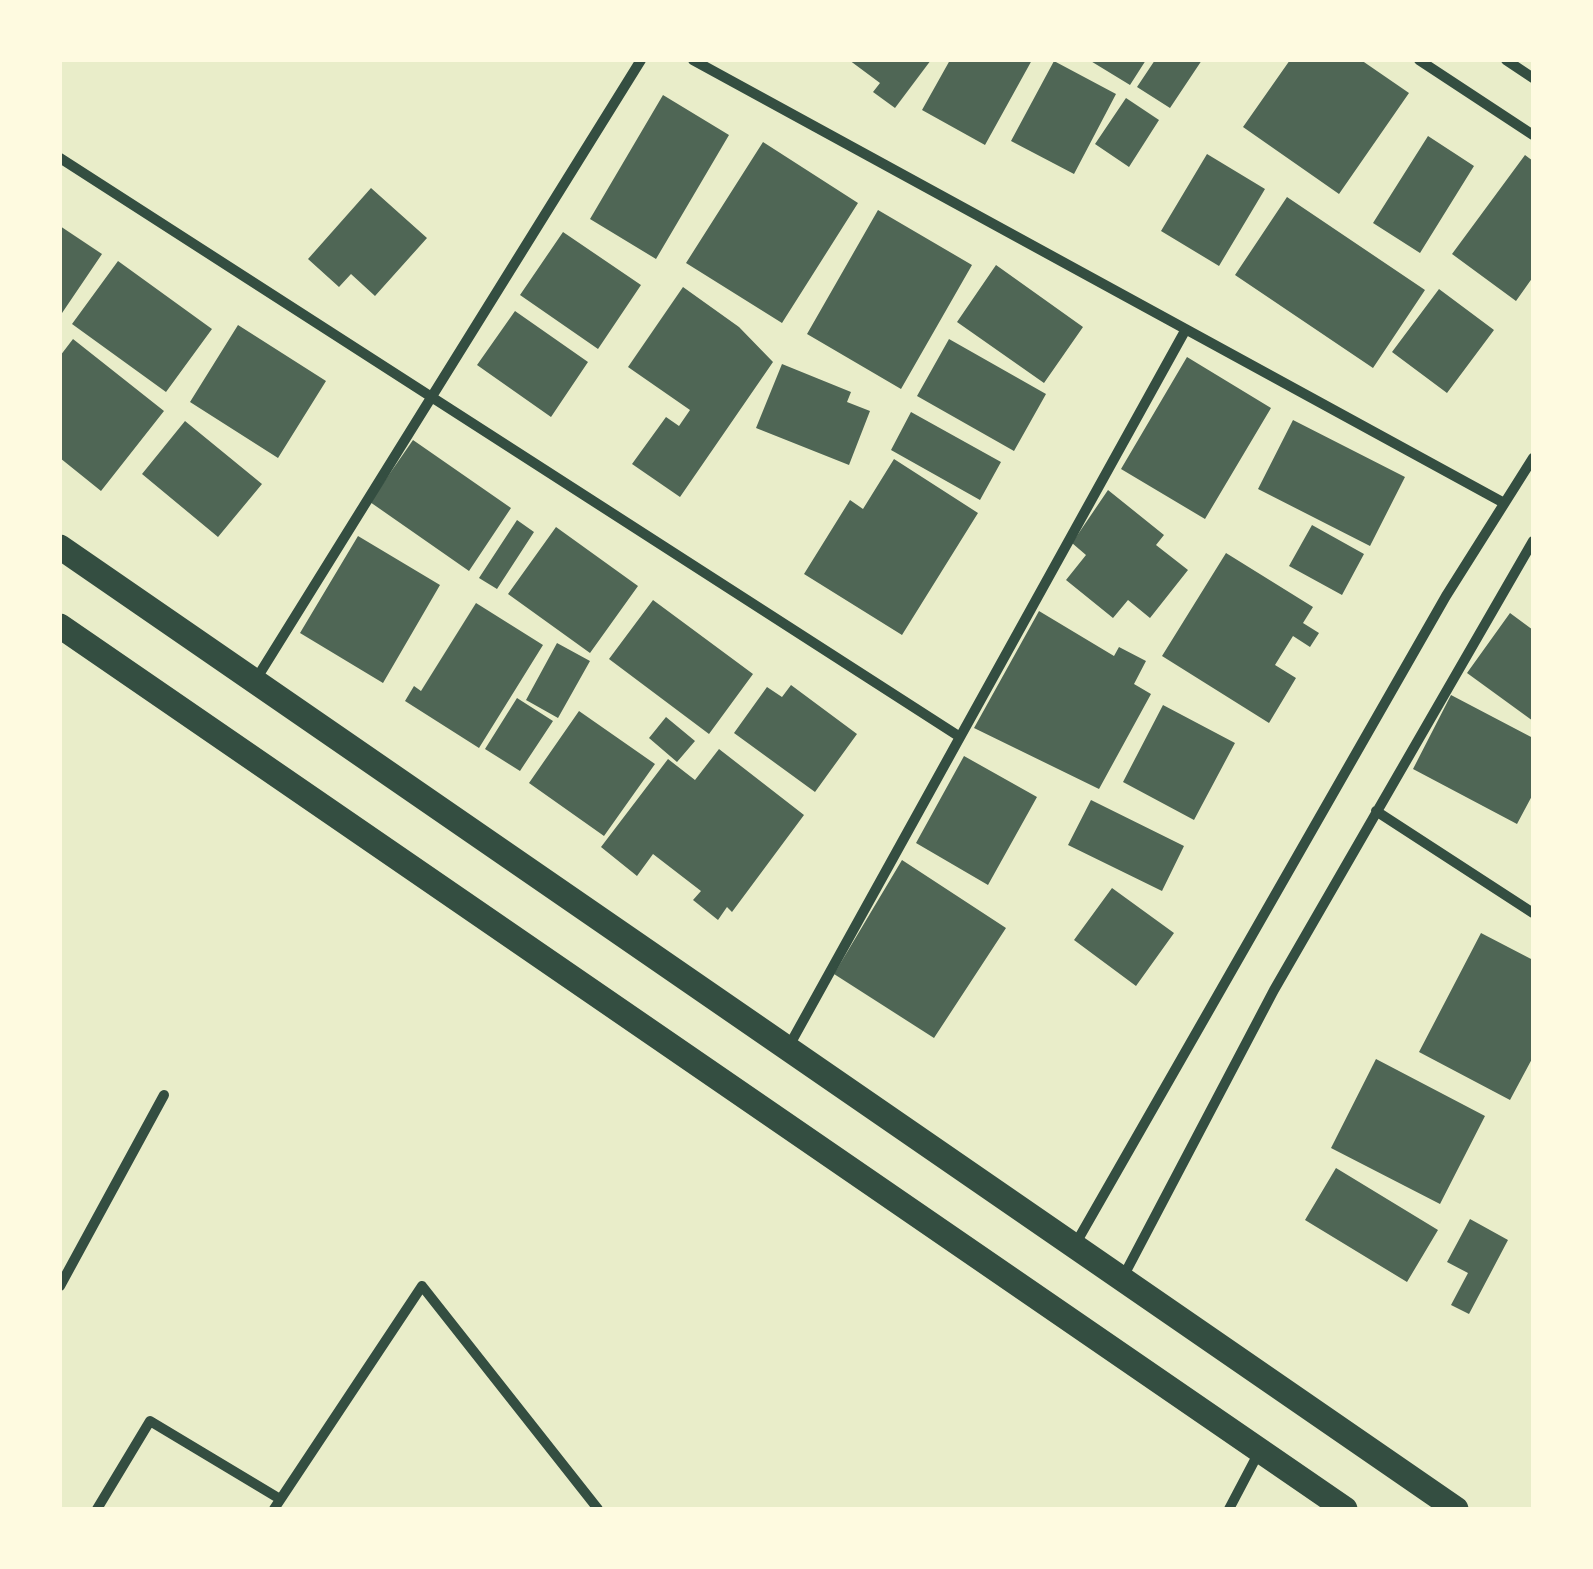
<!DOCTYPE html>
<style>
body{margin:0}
#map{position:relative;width:1593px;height:1569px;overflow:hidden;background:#e9edc9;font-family:"Asap Condensed",sans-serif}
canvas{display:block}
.frame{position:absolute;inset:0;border:62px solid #fefae0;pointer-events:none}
</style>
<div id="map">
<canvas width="1593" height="1569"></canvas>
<div class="frame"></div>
</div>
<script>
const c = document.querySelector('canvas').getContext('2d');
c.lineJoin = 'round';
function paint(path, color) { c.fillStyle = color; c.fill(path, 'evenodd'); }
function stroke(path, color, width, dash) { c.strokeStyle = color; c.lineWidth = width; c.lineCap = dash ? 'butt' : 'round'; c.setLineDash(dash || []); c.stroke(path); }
paint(new Path2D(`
 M849 60H931L895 108 873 92 880 83Z
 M950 60H1032L985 145 922 110Z
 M1089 60H1146L1130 85Z
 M1155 60H1202L1170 108 1137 87Z
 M1290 60H1361L1409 93 1339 194 1243 127Z
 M1054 61 1116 94 1074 174 1011 141Z
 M663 95 729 135 656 259 590 219Z
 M1126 98 1159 120 1129 167 1095 144Z
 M1428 136 1474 166 1420 253 1373 223Z
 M763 142 858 203 782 323 686 263Z
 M1207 154 1265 189 1219 266 1161 231Z
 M1525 155 1533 161V277L1516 301 1452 254Z
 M371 188 427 238 375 296 351 274 339 287 308 259Z
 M1287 197 1425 290 1373 368 1235 275Z
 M878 210 972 265 901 389 807 334Z
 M60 226 102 254 60 316Z
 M563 232 641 285 598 349 520 295Z
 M118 261 212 329 166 392 72 324Z
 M996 265 1083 327 1044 383 957 322Z
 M683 287 739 327 773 362 680 497 632 464 666 417 679 426 690 410 628 367Z
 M1439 289 1494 330 1447 393 1392 352Z
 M515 311 588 362 551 417 477 365Z
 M238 325 326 381 278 458 190 402Z
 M73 339 164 411 101 491 60 458V356Z
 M949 339 1046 394 1014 451 917 396Z
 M1187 357 1271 408 1205 519 1121 469Z
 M782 364 851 392 847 402 870 411 849 465 756 428Z
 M911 412 1001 462 980 500 891 450Z
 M1293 420 1405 477 1370 546 1258 489Z
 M185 421 262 484 218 537 142 474Z
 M413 440 511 508 469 571 370 502Z
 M894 459 978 513 902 635 804 574 850 500 863 509Z
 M1108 490 1164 535 1156 545 1188 570 1150 618 1128 600 1113 618 1066 580 1086 555 1072 543Z
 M517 520 534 532 497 589 479 578Z
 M1312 525 1364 554 1342 595 1289 566Z
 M556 527 638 586 590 653 508 594Z
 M358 536 440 585 383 683 300 633Z
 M1226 553 1313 607 1303 623 1319 633 1310 647 1293 636 1275 665 1296 678 1269 723 1162 656Z
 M653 600 753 674 709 734 609 659Z
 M476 603 543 645 479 748 405 701 414 686 421 691Z
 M1039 611 1114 656 1119 647 1146 661 1134 684 1151 694 1099 789 974 728Z
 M1510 613 1533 630V721L1467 673Z
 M557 643 590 661 558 718 526 700Z
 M791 685 857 734 815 792 734 733 767 687 782 697Z
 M1451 695 1533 738V794L1517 824 1413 769Z
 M517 698 553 721 520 771 485 749Z
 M1163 705 1235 743 1194 820 1123 782Z
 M579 711 655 764 604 836 529 783Z
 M666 717 695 741 677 762 649 738Z
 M719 749 804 815 732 912 727 907 718 920 693 900 701 891 653 854 637 876 601 847 668 759 695 780Z
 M964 756 1037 797 988 885 916 843Z
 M1091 800 1184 846 1162 891 1068 845Z
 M902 860 1006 928 934 1038 834 974Z
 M1112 888 1174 933 1136 986 1074 940Z
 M1481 933 1533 960V1057L1510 1100 1419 1052Z
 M1376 1059 1485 1116 1440 1204 1331 1148Z
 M1336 1168 1438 1230 1407 1282 1305 1220Z
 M1470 1219 1508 1240 1469 1314 1451 1305 1468 1273 1447 1262Z`), '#4f6655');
stroke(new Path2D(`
 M693 60 1504 503
 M1419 60 1533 135
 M1506 60 1533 78
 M60 158 960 737
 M255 681 641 60
 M1376 811 1533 913
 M789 1046 1186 329
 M1076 1243 1446 596 1533 458
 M1122 1279 1274 990 1533 541
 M60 1286 164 1095
 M97 1509 150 1421 280 1499
 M274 1509 422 1286 598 1509
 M1229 1509 1259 1452`), '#344e41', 10);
stroke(new Path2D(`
 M60 547 1456 1509
 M60 626 1345 1509`), '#344e41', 25);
</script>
